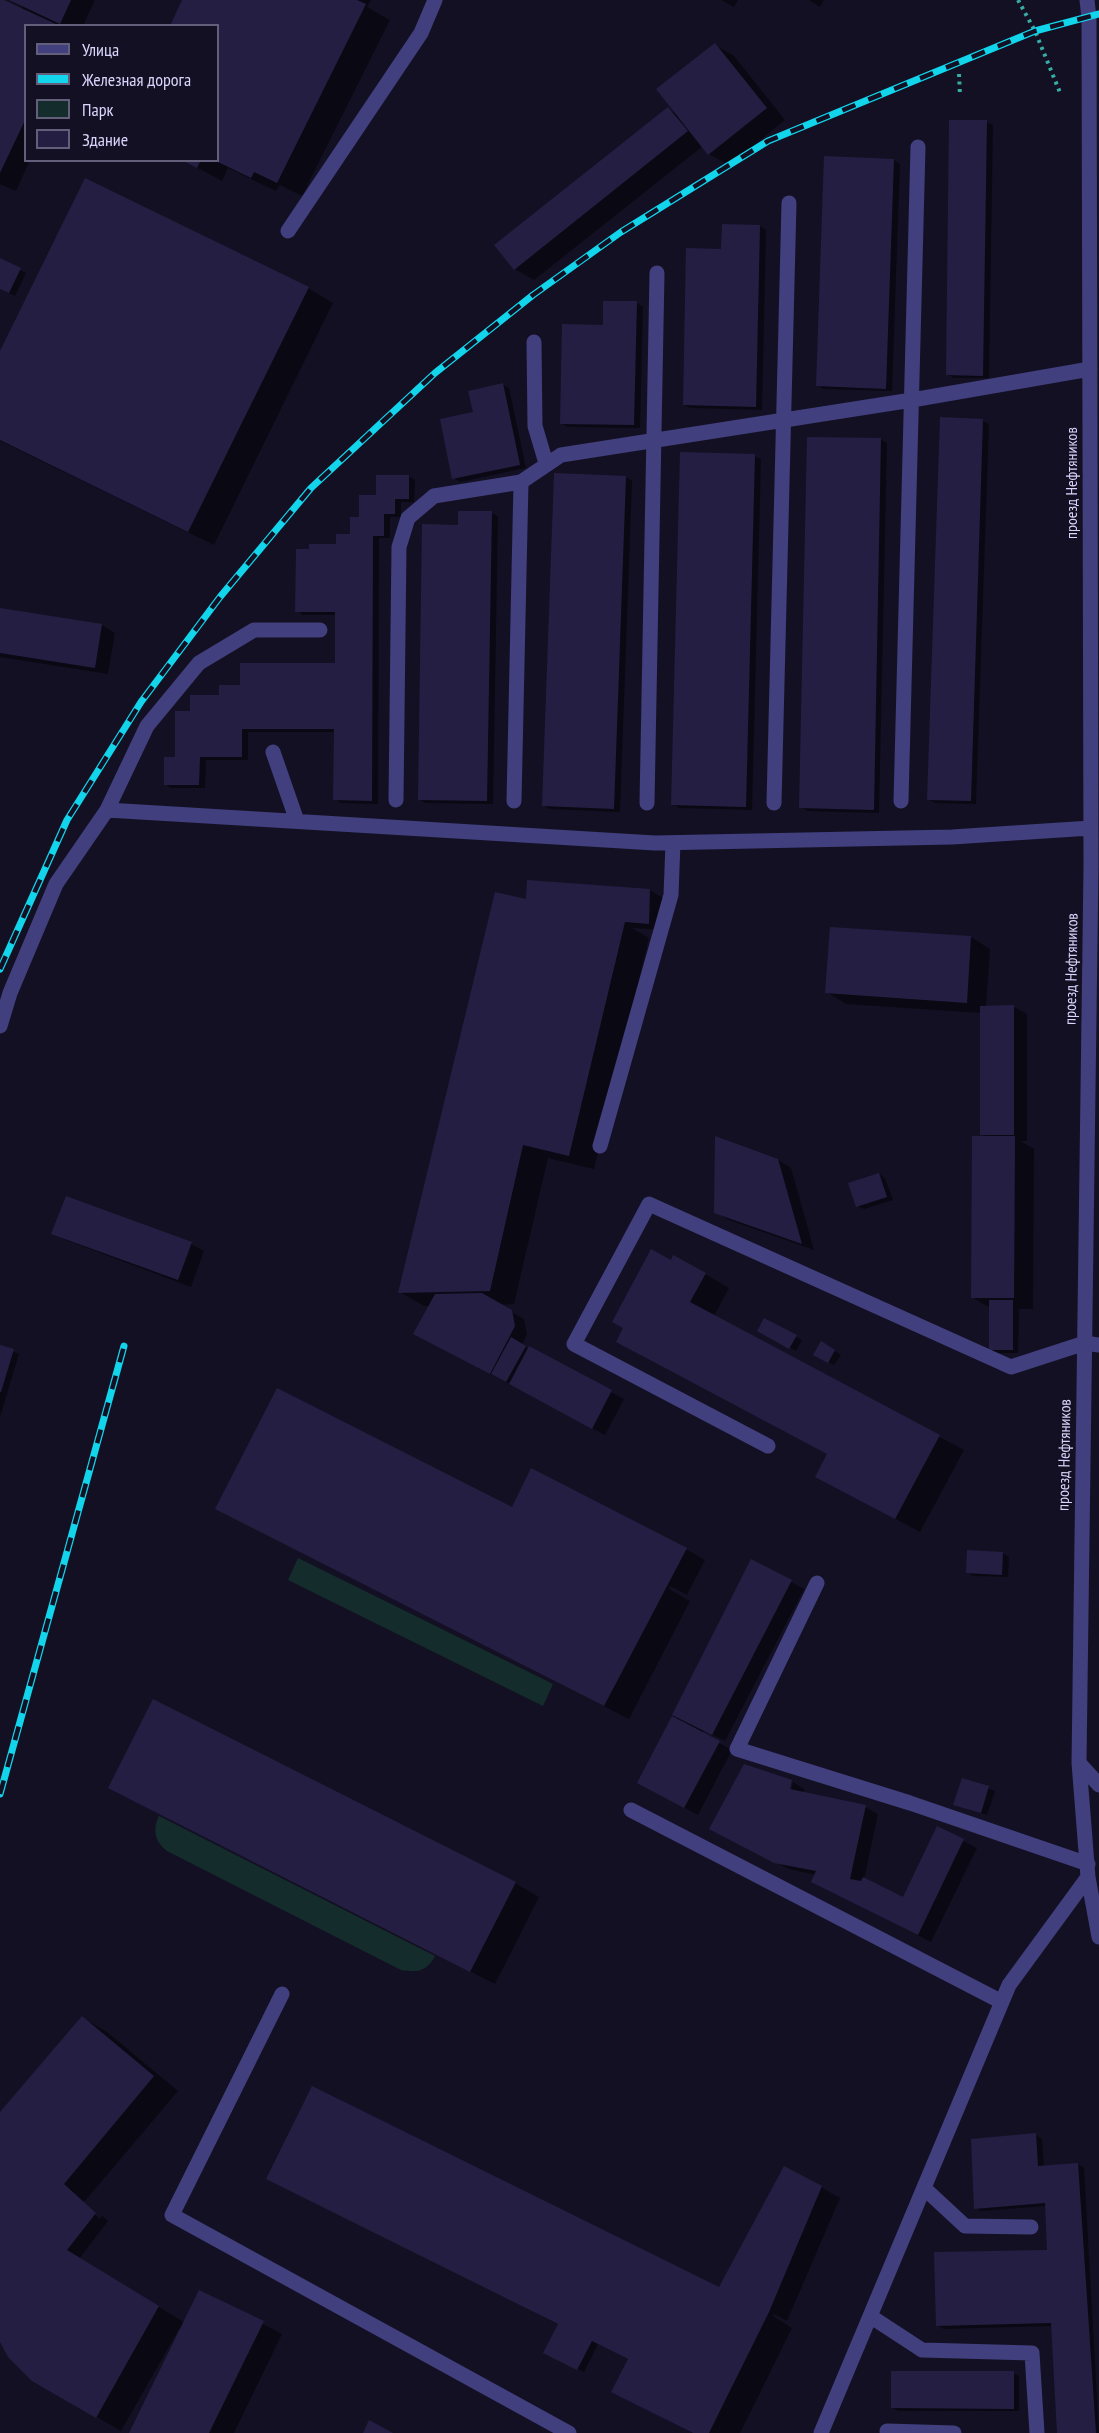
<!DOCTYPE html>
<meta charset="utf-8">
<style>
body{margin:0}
#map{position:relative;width:1099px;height:2433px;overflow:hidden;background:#131023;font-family:"PT Sans Narrow",sans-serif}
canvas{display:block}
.legend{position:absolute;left:24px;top:24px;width:195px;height:138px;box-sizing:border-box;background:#131023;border:2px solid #635f7a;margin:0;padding:8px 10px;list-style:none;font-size:18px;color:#dad5fc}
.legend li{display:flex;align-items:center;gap:12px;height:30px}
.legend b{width:30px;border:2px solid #635f7a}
</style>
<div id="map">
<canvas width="1099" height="2433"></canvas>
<ul class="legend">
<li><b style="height:8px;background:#413f7e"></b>Улица</li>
<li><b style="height:8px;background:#12d4eb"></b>Железная дорога</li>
<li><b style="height:16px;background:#142d2c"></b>Парк</li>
<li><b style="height:16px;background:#251e43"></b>Здание</li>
</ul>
</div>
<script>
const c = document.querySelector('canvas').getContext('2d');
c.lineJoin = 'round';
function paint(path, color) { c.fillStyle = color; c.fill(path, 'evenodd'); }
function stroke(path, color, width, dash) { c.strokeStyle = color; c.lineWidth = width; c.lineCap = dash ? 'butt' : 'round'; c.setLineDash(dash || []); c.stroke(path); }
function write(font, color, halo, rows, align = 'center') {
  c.font = font + ' "PT Sans Narrow",sans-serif'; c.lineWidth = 4.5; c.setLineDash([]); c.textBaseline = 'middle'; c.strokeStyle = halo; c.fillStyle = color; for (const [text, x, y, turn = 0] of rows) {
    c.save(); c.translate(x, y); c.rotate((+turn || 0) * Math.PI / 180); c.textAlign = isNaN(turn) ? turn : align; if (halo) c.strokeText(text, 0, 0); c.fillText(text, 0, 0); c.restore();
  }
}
paint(new Path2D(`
 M298 1558 553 1684 543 1706 288 1580Z
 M159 1816 435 1956C427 1971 418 1973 401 1970L167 1851C155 1842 152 1830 159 1816Z`), '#142d2c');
paint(new Path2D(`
 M0 0 21 9 22 7 9 0H95L83 26H26V160H30L16 191 0 184Z
 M184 0H371L367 7 390 20 302 196 280 185 276 191 228 168 222 181 183 160H218V26Z
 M721 0H738L734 7Z
 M809 0H824L820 7Z
 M715 45 734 56 785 120 729 165 709 154 703 146 534 280 515 269 668 109 678 115Z
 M987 122 993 125 989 378H954L947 374Z
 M825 158 894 160 900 164 892 391 823 389 817 385Z
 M760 226 766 230 762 410 690 408 684 405 723 250Z
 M0 260 26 273 15 296 0 289Z
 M308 288 333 303 214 545 0 441V355Z
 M637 303 643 307 640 428 567 427 561 423 604 326Z
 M503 385 509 388 526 468 460 482 454 478Z
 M941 419 983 421 989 424 976 804 935 803 928 799Z
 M880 439 887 443 879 813 807 811 801 807Z
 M754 456 761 459 752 810 679 808 673 804Z
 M409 476 415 480 414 502H401V517H390V538H379L378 804 341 803 335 799V732H248V760H206L205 788H171L165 784 192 712 241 687 337 665V615H303L297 611 311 551 337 546 351 536 361 518 378 497Z
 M626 477 632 481 620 812 550 809 544 806Z
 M491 513 498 516 493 804 425 803 419 799Z
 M0 609 102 625 115 633 108 674 0 657Z
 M529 882 650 890 663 898 661 930 632 928 649 938 594 1169 548 1158 514 1304 499 1305 524 1319 527 1334 522 1345 624 1399 605 1435 428 1341 430 1306H424L400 1292 534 903Z
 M971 937 990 949 986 1007H1014L1027 1014V1141H1020L1034 1149 1033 1309H1019L1018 1353H996L990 1349V1308L973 1298 989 1138 982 1134 981 1013 846 1004 827 992Z
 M778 1160 791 1168 814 1250 729 1220 715 1212Z
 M879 1174 885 1178 893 1200 864 1209 857 1206Z
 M66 1198 191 1244 204 1251 191 1287 66 1240 53 1233Z
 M671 1262 705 1274 729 1288 714 1316 964 1450 920 1532 817 1477 828 1454 642 1356Z
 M765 1320 802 1340 796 1351 759 1331Z
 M822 1343 841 1355 834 1365 815 1355Z
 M0 1346 19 1354 0 1417Z
 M530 1518 686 1549 705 1560 687 1595 670 1586 669 1589 690 1601 629 1719 242 1522Z
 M968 1552 1003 1553 1009 1557 1008 1577 973 1576 967 1572Z
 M752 1561 804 1589 725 1741 704 1731 702 1734 732 1750 698 1815 639 1783Z
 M963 1780 995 1791 987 1815 955 1804Z
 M790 1781V1797L793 1782 804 1789 803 1793 865 1807 878 1814 864 1880 903 1899 938 1828 977 1848 931 1942 866 1909 816 1875 789 1869 724 1836Z
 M110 1787 515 1883 539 1897 495 1984Z
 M83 2018 107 2032 178 2091 85 2201 108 2221 79 2259 184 2322 200 2292 282 2334 234 2433H131L181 2330 179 2329 121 2431 33 2380 0 2339V2115ZM84 2200 102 2216 100 2219 84 2204Z
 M1036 2135 1042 2139 1044 2167 1078 2164 1084 2168 1099 2433H1059L1053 2326 944 2329 937 2325 1049 2252 1047 2206 981 2211 975 2208Z
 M268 2178 737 2298 821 2187 840 2198 787 2321 774 2314 773 2316 792 2328 740 2433H692L613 2392 629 2360 598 2344 584 2372 545 2352 559 2325Z
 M1013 2373 1019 2376V2411H898L892 2407Z`), '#0007');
paint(new Path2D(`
 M0 0H4L60 26H26V118L0 173Z
 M9 0H71L60 24Z
 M182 0H357L366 4 277 183 254 172 251 178 218 162V26H170Z
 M715 43 767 108 708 155 656 89Z
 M668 107 688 131 514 270 494 245Z
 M949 120H987L983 376 946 375Z
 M824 156 894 159 886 389 816 386Z
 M182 160H201L197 168Z
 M85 178 309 287 188 532 0 440V351Z
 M722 224 760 225 756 407 683 405 686 248 721 249Z
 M0 258 21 268 9 293 0 289Z
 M603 301H637L634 425 560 424 562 324 603 325Z
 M503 383 520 465 452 479 440 419 473 412 468 391Z
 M940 417 983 419 971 801 927 800Z
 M807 437 881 438 874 810 799 808Z
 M680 452 755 454 746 807 671 805Z
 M554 473 626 476 614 809 542 806Z
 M376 475H409V499H395V514H384V536H373L372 801 333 800 334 729H242V757H200L199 785H164V757H175V711H190V695H219V685H240V663H335V612H295L296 549H309V544H336V534H350V517H359V495H376Z
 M458 511H492L487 801 418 800 422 524 458 525Z
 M0 608 102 624 95 668 0 653Z
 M527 880 650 889 649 924 625 922 569 1156 523 1145 490 1291 398 1293 495 892 526 899Z
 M830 927 971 936 967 1003 825 993Z
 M1014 1005V1135H980V1006Z
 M715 1136 778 1159 802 1244 714 1213Z
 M972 1136H1015L1014 1298H971Z
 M879 1173 887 1197 856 1207 848 1183Z
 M66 1196 192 1242 178 1280 51 1234Z
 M651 1249 671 1260 673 1255 706 1273 690 1302 940 1435 895 1519 815 1477 827 1454 616 1342 623 1328 612 1322Z
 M482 1293 512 1310 515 1326 490 1374 413 1334 435 1294Z
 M989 1300H1013V1350H989Z
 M764 1318 797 1335 789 1349 757 1331Z
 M511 1337 526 1346 506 1382 491 1374Z
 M821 1341 835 1350 828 1363 813 1355Z
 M0 1345 14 1349 1 1392H0Z
 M529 1346 612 1390 592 1429 509 1384Z
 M277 1388 512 1507 531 1468 687 1548 604 1706 215 1509Z
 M967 1550 1003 1552 1002 1575 966 1573Z
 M751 1559 792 1580 712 1735 672 1715Z
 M153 1699 516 1882 470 1972 108 1788Z
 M672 1716 720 1741 684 1808 637 1783Z
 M744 1764 792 1780 790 1789 866 1805 850 1879 861 1881 863 1877 903 1897 937 1826 964 1839 918 1935 811 1882 816 1871 774 1863 709 1829Z
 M962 1778 989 1786 981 1813 953 1805Z
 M82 2016 154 2076 64 2184 96 2213 67 2250 159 2306 96 2418 32 2381 8 2357 0 2342V2112Z
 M312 2086 719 2287 784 2166 822 2186 769 2312 709 2433H693L611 2392 628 2359 592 2341 577 2370 543 2353 558 2324 266 2179Z
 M1036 2133 1038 2166 1078 2163 1096 2433H1057L1051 2323 936 2326 934 2252 1047 2250 1045 2203 974 2209 971 2139Z
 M199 2290 264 2321 209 2433H129Z
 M891 2371H1014V2409L891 2408Z
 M369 2420 393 2433H363Z`), '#251e43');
stroke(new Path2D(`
 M1018 0 1035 31 1061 95
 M959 74 960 96`), '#38ada6', 4, [3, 4.5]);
stroke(new Path2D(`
 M1087 0 1089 18 1091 866 1079 1763 1088 1877 1099 1937
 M288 231 421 33 435 0
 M534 342 535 426 546 463
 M273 752 297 821
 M396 800 399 547 408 518 434 496 521 482 561 455 912 400 1090 369
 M514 801 521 482
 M901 801 918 147
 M647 803 657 273
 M774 803 789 203
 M107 810 147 726 199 663 254 630H320
 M0 1026 10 993 56 884 107 810 655 843 952 837 1091 828
 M600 1146 671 895 673 843
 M768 1446 574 1344 649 1204 1011 1367 1085 1343 1099 1345
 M817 1583 737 1749 910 1803 1088 1864
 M1079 1763 1099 1785
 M631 1810 1002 2002
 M282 1994 172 2215 569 2433
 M924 2188 965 2226 1031 2227
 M870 2316 922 2350 1032 2353 1037 2433
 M887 2431 954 2433
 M821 2433 1009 1985 1088 1877`), '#413f7e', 15);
const rail = new Path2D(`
 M0 969 67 820 141 702 220 597 311 488 435 373 533 295 621 232 768 141 1035 31 1099 14
 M0 1794 124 1346`);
stroke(rail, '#12d4eb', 7);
stroke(rail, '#131023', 4.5, [14]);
write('16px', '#dad5fc', '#131023', [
 ["проезд Нефтяников",1072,483,-90],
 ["проезд Нефтяников",1072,969,-89],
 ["проезд Нефтяников",1065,1455,-89]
]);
</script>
